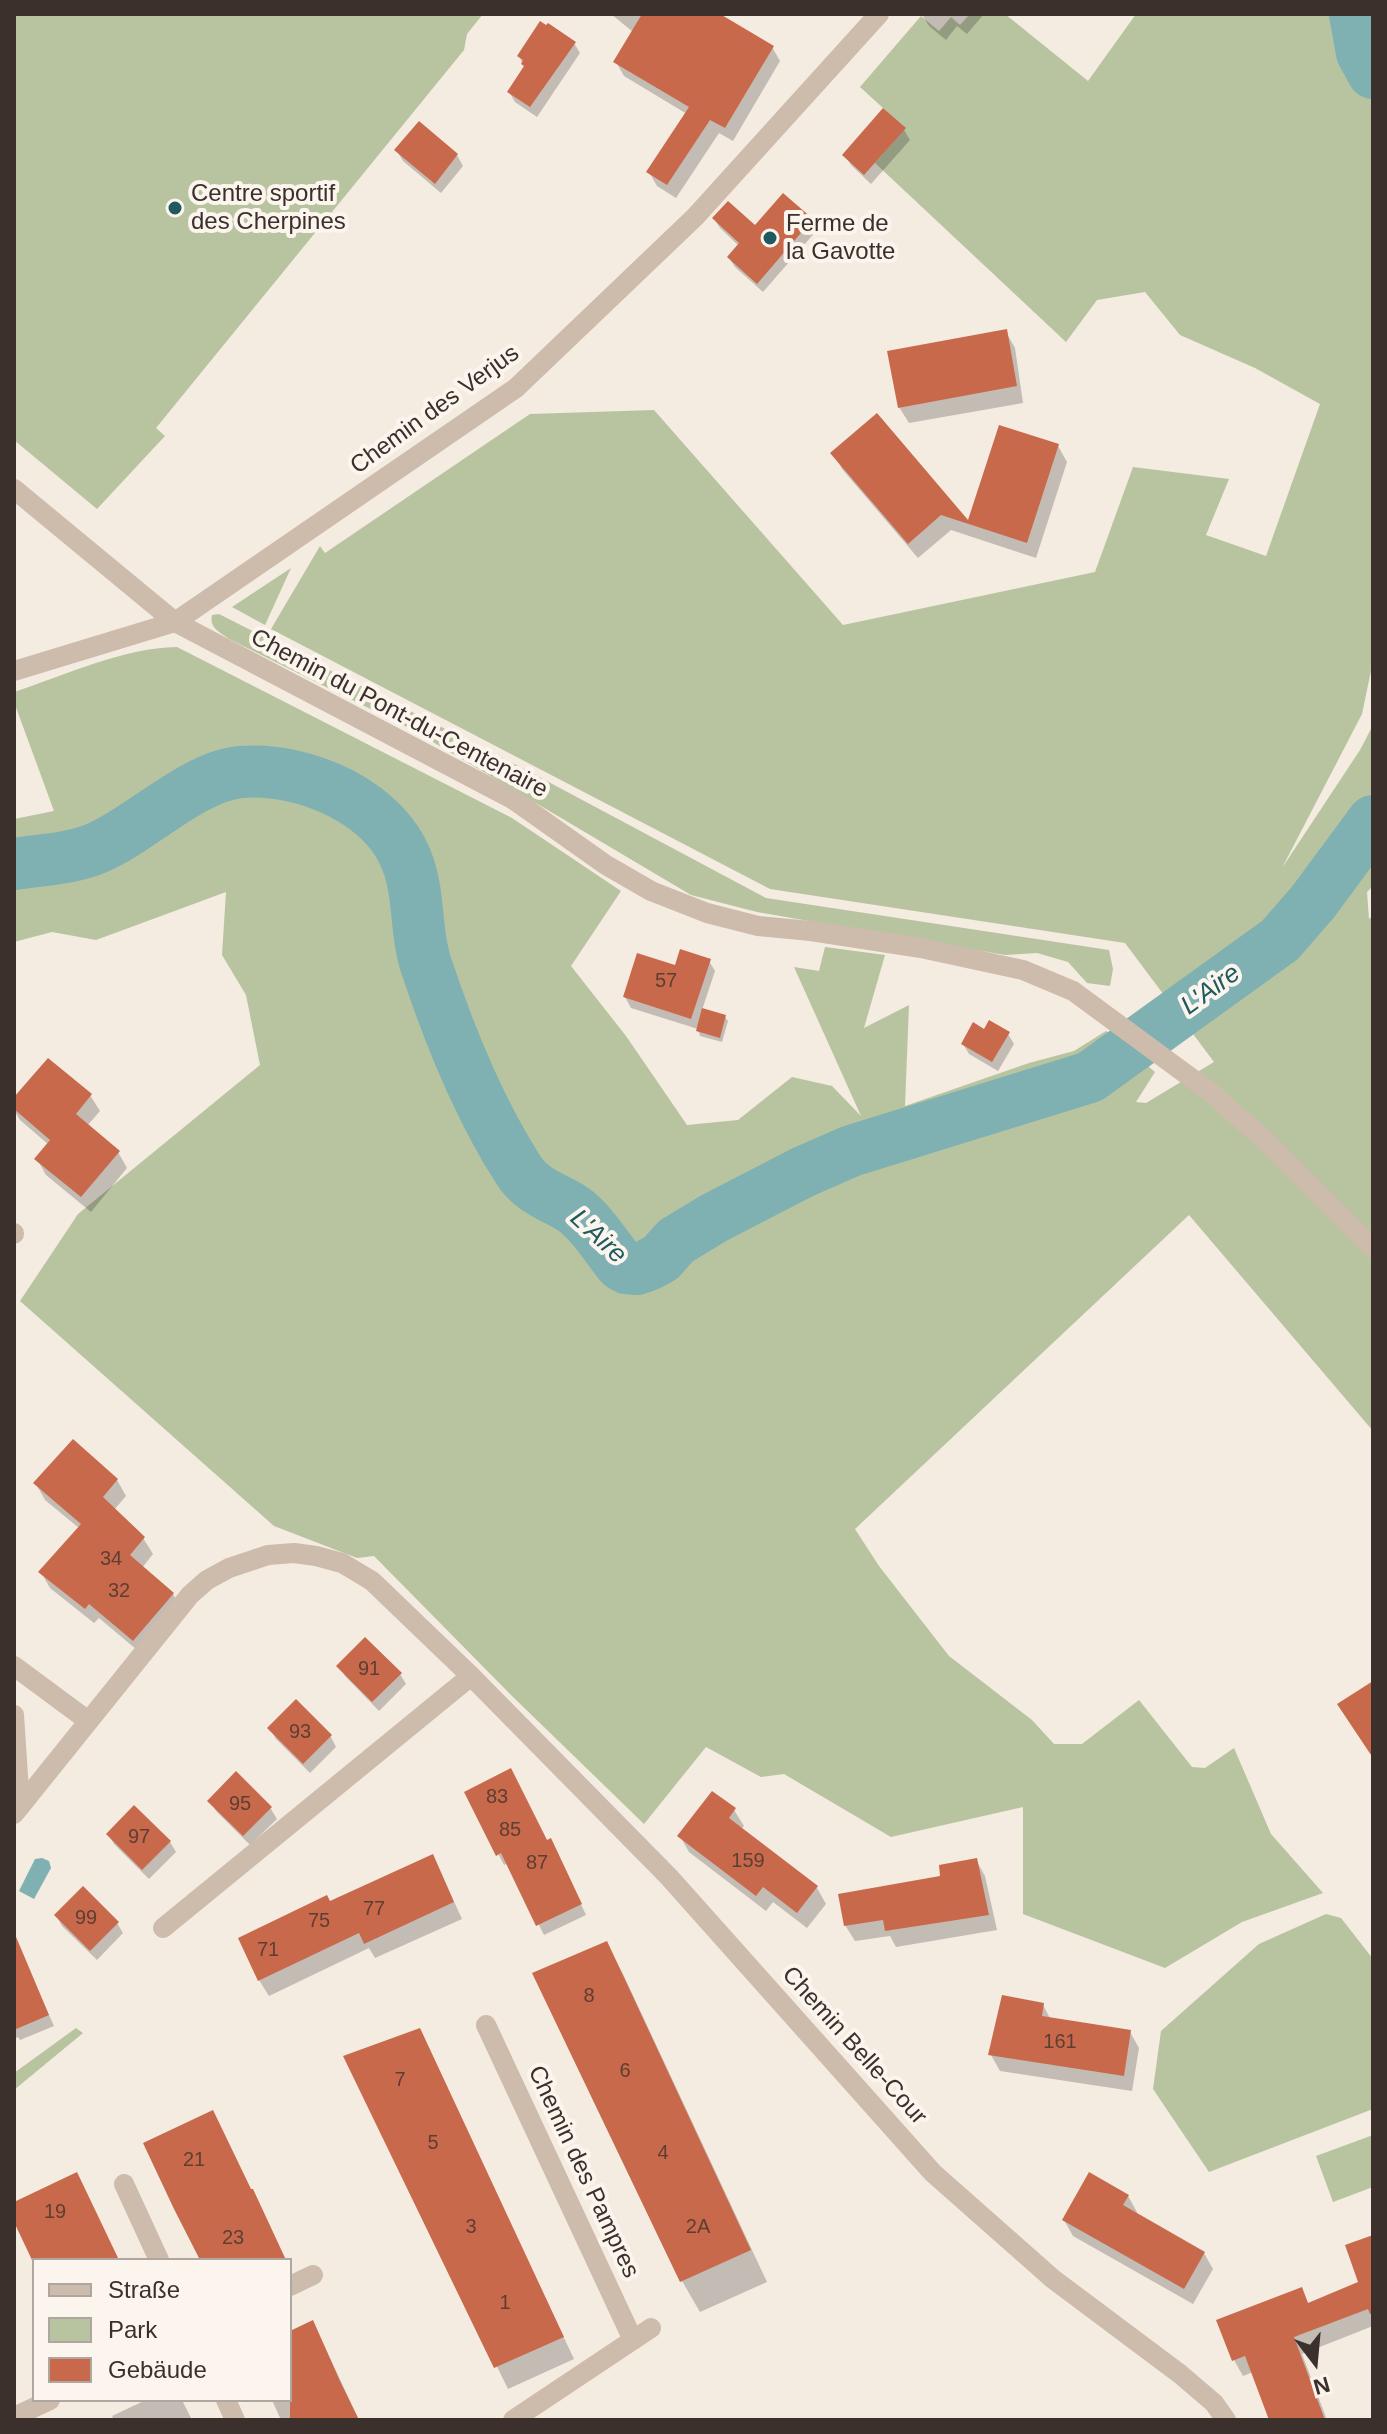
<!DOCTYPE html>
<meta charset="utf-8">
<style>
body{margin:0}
#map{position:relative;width:1387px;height:2434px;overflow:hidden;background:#f4ebe1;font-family:Helvetica,sans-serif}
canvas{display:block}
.frame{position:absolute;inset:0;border:16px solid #3b302b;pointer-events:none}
.legend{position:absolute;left:32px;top:2258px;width:260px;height:144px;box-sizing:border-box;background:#fbf5ee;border:2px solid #aea6a0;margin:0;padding:10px 14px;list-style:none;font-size:24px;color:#3b302b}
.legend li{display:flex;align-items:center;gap:16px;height:40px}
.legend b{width:40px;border:2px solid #aea6a0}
.north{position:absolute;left:1275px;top:2322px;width:80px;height:80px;-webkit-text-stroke:6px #fbf5ee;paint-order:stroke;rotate:164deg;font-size:22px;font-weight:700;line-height:32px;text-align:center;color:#3b302b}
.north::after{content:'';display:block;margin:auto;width:28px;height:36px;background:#3b302b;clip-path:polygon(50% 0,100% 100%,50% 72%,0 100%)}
</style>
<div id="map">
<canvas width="1387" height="2434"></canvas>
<div class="frame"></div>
<ul class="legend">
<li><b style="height:10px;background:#cdbbac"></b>Straße</li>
<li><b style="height:22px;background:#b8c4a0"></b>Park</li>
<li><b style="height:22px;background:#c8694b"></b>Gebäude</li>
</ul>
<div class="north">N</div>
</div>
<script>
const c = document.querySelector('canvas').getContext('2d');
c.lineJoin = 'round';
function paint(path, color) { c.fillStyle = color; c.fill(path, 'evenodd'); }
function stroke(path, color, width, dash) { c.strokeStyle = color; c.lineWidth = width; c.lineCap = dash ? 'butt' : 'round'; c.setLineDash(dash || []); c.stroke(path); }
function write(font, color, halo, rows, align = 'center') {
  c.font = font + ' Helvetica,sans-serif'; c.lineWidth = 8; c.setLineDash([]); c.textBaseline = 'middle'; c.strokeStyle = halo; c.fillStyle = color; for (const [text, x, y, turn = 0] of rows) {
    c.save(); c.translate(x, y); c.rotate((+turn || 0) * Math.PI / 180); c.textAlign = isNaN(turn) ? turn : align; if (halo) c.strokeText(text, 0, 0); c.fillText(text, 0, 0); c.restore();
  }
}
paint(new Path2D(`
 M14 14H483L467 34 464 50 156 428 165 436 97 509 14 440Z
 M970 14H1005L1088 81 1136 14H1373V661L1362 714 1282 868 1360 750 1373 725V886L1367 892 1369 919 1373 916V1431L1189 1215 855 1529 879 1566 949 1656 1032 1720 1054 1744H1082L1139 1700 1192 1767 1205 1768 1234 1748 1271 1834 1323 1893 1242 1922 1165 1968 1023 1914V1807L891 1837 784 1774 761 1777 706 1747 644 1824 511 1695 374 1556 357 1558 274 1526 20 1301 78 1214 260 1065 246 995 222 955 226 892 96 940 52 932 14 942V819L54 811 14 702V692C66 675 122 648 177 647L512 818 621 891 571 966 626 1036 687 1125 738 1120 792 1077 832 1086 861 1116 794 967 819 971 825 947 885 955 864 1028 909 1005 905 1106 1029 1063 1074 1051 1106 1031 1155 1072 1136 1102 1146 1103 1214 1062 1125 943 770 889 271 629 320 546 325 553 530 414 654 410 843 625 1095 572 1133 467 1229 479 1206 535 1266 556 1320 404 1255 368 1180 335 1145 292 1097 300 1066 342 875 163 905 128 860 87 921 16 939 31 951 17 960 25Z
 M291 568 265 625 232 607Z
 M219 614 528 771 766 898 1109 950 1113 969 1110 986 1087 983 1068 962 1037 953 1005 955 757 912 691 895 411 729 229 639C220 632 209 628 212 615Z
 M1326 1914 1341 1918 1373 1959V2109L1209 2172 1153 2089 1161 2031 1259 1944Z
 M76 2028 83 2033 14 2090V2073Z
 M1373 2135V2187L1333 2202 1316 2156Z`), '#b8c4a0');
paint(new Path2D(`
 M42 1858 49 1861 51 1868 34 1899 19 1891 35 1859Z`), '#7fb0b2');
paint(new Path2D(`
 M611 14H716L772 47 780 61 733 141 719 133 676 198 657 186 649 172 687 114 624 76 616 62 633 32Z
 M925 14H984L967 34 957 26 946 40 929 26 923 16Z
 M574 43 580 53 537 117 515 102 509 92 525 68 519 56Z
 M904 130 910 140 871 184 851 165 845 155Z
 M397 151 457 155 463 166 441 193 403 161Z
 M783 196 812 221 817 230 763 292 735 267 729 258 739 246 720 228 714 219 755 228Z
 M1006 332 1015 348 1023 403 909 423 899 407Z
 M1058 446 1067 462 1036 558 951 530 918 558 842 469 833 453 969 524Z
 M709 961 715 971 702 1010 725 1017 728 1021 722 1042 700 1036 698 1029 631 1008 625 997 676 968Z
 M1008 1034 1014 1044 998 1071 969 1054 963 1044Z
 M90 1095 100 1111 87 1126 118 1152 127 1168 91 1212 46 1175 37 1159 49 1145 20 1120 14 1110V1100Z
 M117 1480 126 1496 114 1510 143 1538 153 1554 142 1568 173 1594 182 1610 143 1655 99 1618 94 1623 50 1588 41 1572 79 1528 45 1500 36 1484Z
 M339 1666 400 1674 406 1684 379 1711 345 1676Z
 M296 1702 331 1737 336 1747 310 1773 276 1739 270 1728Z
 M236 1774 271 1809 277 1819 250 1845 216 1811 210 1801Z
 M466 1792 556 1851 586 1915 544 1935 508 1863 504 1865Z
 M734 1810 744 1826 741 1829 817 1888 826 1904 807 1928 773 1902 766 1911 689 1852 680 1836Z
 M108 1834 170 1842 176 1852 149 1879 114 1844Z
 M976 1860 985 1876 997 1930 896 1947 890 1936 855 1941 845 1925Z
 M441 1873 462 1919 375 1958 369 1948 269 1996 259 1980 329 1903Z
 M56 1915 117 1923 123 1933 97 1960 62 1926Z
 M606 1943 623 1974 767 2282 700 2312 682 2281Z
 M30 1973 54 2026 20 2040 18 2037 14 2039V1979Z
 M1043 2005 1051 2020 1130 2032 1139 2048 1132 2091 1000 2071 991 2055Z
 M419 2031 574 2359 508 2389 345 2057Z
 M1128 2196 1137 2212 1136 2214 1204 2253 1213 2269 1193 2304 1073 2236 1064 2220Z
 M1373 2237V2326L1302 2354 1327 2420H1271L1253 2372 1243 2376 1234 2360 1301 2289 1309 2305 1361 2283Z
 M290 2333 321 2339 359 2420H281L272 2400H290Z
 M146 2400H182L192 2420H114L112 2416Z`), '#0003');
stroke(new Path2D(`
 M1355 14 1362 53 1373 73
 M14 864C41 860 71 859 97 848 140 830 193 776 241 772 304 767 388 802 409 867 420 900 415 934 427 968 450 1037 479 1109 519 1171 532 1191 554 1197 573 1209 592 1223 605 1245 620 1264L626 1268 637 1269 648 1265 661 1258 676 1241 714 1218 803 1172 851 1151 1090 1077 1280 940 1313 902 1373 821`), '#7fb0b2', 52);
paint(new Path2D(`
 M642 14H720L774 46 725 128 710 120 667 185 646 172 689 107 613 62Z
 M540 21 546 25 548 23 576 42 530 107 507 92 524 66 521 64 523 60 517 56Z
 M883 108 906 128 864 175 842 155Z
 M419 121 458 154 435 184 394 150Z
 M783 193 813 219 757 284 727 257 739 243 712 218 728 201 755 225Z
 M1007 329 1017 386 898 408 887 351Z
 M877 413 968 520 999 425 1059 444 1027 543 941 515 908 544 830 453Z
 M680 949 711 959 691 1019 623 997 637 953 675 965Z
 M702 1008 726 1015 720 1038 696 1031Z
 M989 1020 1010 1032 992 1062 961 1044 973 1022 984 1029Z
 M48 1058 92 1094 76 1114 120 1151 81 1197 34 1159 50 1140 14 1109V1097Z
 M73 1439 118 1479 103 1497 145 1537 130 1555 174 1593 133 1641 89 1604 85 1609 38 1572 81 1524 33 1483Z
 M365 1637 402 1673 372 1702 336 1666Z
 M1373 1681V1758L1337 1704Z
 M296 1699 332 1735 303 1764 267 1728Z
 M511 1768 547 1840 551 1838 582 1904 536 1926 501 1853 496 1856 464 1792Z
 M236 1771 272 1807 243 1836 207 1801Z
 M712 1791 736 1808 729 1818 818 1886 797 1913 763 1887 756 1896 677 1836Z
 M134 1805 171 1841 142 1870 106 1834Z
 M433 1854 454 1902 364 1944 359 1933 258 1981 238 1938 327 1895 330 1901Z
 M977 1858 989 1915 885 1931 883 1920 844 1926 838 1894 940 1876 939 1865Z
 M83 1886 119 1922 90 1951 54 1915Z
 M14 1932 49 2015 14 2030Z
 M607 1941 751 2250 680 2282 532 1973Z
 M1002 1995 1044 2003 1042 2016 1131 2030 1124 2076 988 2055Z
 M420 2028 564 2337 494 2368 343 2056Z
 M213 2110 251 2189H253L286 2260H200L174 2209 143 2143Z
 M77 2172 119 2260H32L14 2222V2202Z
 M1089 2172 1129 2195 1123 2205 1205 2252 1184 2289 1062 2220Z
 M1373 2235V2314H1370L1368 2309 1294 2337 1325 2420H1269L1245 2356 1232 2361 1216 2320 1302 2287 1308 2303 1358 2282 1345 2245Z
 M313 2320 340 2381 359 2420H290V2331Z`), '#c8694b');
stroke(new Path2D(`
 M516 388 695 217 879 14
 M486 2025 633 2340
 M226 2400 235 2420`), '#cdbbac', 20);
stroke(new Path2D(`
 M14 671 175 622 516 388
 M14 1233V1234
 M14 1666 87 1720
 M14 1715 20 1807
 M14 1814 190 1595 207 1580 229 1568 268 1555 294 1553 316 1556 342 1563 372 1581 471 1676 669 1877 933 2173 1053 2279 1180 2374 1214 2403 1226 2420
 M163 1928 471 1676
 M124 2184 159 2260
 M290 2286 313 2275
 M14 2417 50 2400
 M513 2420 651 2328`), '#cdbbac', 20);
stroke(new Path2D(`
 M14 489 175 622 514 800 606 865 651 891 707 913 758 926 811 931 921 948 1023 970 1073 991 1209 1091 1268 1143 1373 1248`), '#cdbbac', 20);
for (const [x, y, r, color] of [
 [175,208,8,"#1f5a5e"],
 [770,238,8,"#1f5a5e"]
]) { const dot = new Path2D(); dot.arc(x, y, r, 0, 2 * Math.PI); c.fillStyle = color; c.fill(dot); stroke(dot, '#fbf5ee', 3); }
write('20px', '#5e3e33', null, [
 ["57",666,981],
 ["34",111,1559],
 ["32",119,1591],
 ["91",369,1669],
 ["93",300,1732],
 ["83",497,1797],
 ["95",240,1804],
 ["85",510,1830],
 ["97",139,1837],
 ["159",748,1861],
 ["87",537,1863],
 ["77",374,1909],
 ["99",86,1918],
 ["75",319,1921],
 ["71",268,1950],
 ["8",589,1996],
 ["161",1060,2042],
 ["6",625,2071],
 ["7",400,2080],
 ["5",433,2143],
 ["4",663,2153],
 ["21",194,2160],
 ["19",55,2212],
 ["3",471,2227],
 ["2A",698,2227],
 ["23",233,2238],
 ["1",505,2303]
]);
write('24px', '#3b302b', '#fbf5ee', [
 ["Centre sportif",191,194],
 ["des Cherpines",191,222],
 ["Ferme de",786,224],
 ["la Gavotte",786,252]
], 'left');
write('24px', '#3b302b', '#fbf5ee', [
 ["Chemin des Verjus",435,410,-36],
 ["Chemin du Pont-du-Centenaire",399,714,28],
 ["Chemin Belle-Cour",854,2046,48],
 ["Chemin des Pampres",583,2172,65]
]);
write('italic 26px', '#1f5a5e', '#fbf5ee', [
 ["L'Aire",1211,990,-36],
 ["L'Aire",598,1237,43]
]);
</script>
